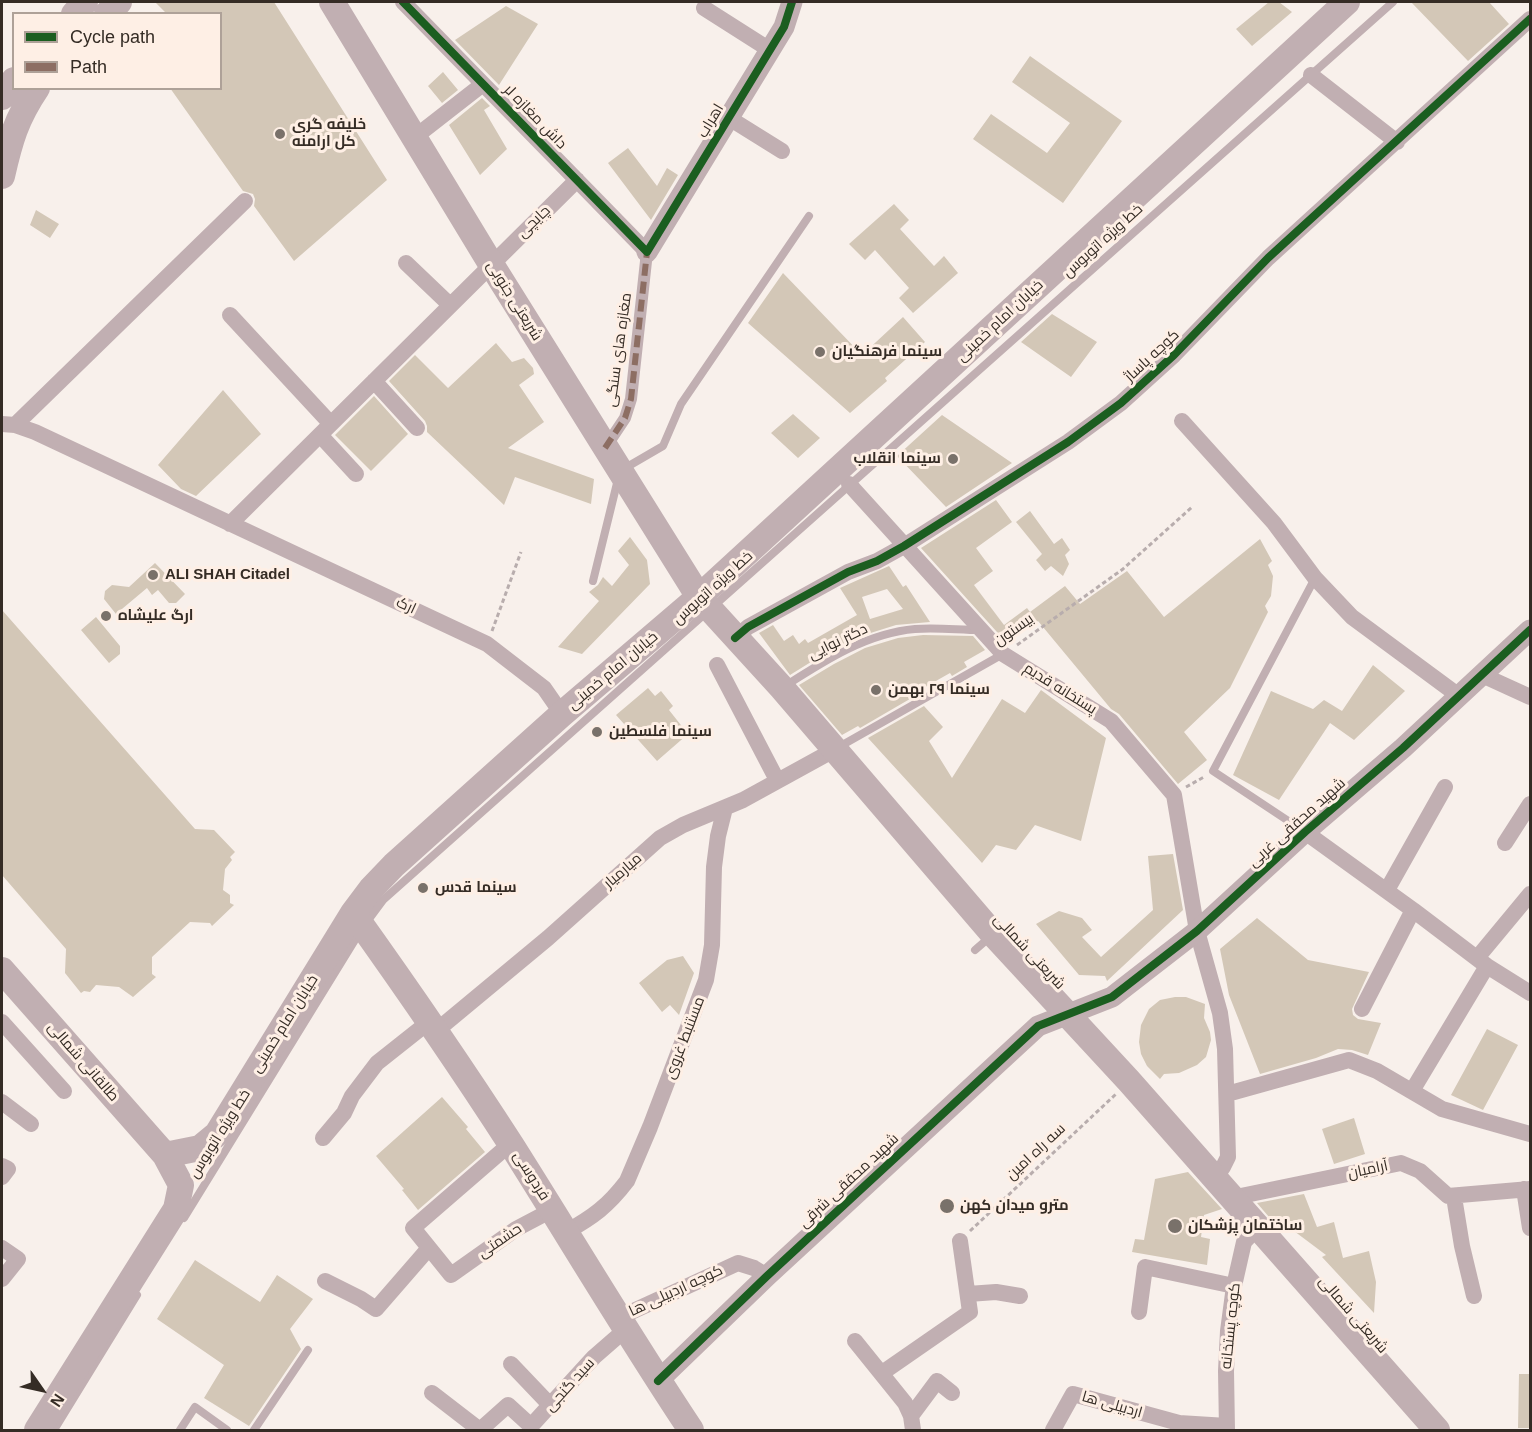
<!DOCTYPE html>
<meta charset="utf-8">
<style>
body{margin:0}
#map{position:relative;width:1532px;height:1432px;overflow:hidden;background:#f8f0eb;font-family:Helvetica,sans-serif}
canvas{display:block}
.frame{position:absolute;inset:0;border:3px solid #352c25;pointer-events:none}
.legend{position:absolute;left:12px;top:12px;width:210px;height:78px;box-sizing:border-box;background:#feefe5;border:2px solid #aea198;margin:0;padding:8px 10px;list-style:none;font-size:18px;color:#352c25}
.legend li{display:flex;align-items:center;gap:12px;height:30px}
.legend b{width:30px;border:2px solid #aea198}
.north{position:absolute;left:12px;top:1360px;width:60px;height:60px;-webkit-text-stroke:4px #feefe5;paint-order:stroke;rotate:124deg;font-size:16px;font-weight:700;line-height:24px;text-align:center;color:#352c25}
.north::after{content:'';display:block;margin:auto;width:21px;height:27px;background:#352c25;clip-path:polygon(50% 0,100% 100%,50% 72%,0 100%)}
</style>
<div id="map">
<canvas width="1532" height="1432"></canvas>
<div class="frame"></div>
<ul class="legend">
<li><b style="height:8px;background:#1b5e20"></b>Cycle path</li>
<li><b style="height:8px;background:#8d6e63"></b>Path</li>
</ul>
<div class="north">N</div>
</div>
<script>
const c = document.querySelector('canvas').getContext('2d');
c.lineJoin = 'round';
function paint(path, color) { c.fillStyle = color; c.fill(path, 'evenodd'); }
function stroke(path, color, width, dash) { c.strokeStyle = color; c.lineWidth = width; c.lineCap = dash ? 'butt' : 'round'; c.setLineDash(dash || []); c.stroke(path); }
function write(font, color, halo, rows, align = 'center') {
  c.font = font + ' Helvetica,Cairo,sans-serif'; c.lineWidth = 6; c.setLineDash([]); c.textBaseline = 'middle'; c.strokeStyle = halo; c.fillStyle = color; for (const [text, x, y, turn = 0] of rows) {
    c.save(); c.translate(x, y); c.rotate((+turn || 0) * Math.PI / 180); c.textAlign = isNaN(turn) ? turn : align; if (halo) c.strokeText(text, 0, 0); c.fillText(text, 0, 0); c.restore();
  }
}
paint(new Path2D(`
 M155 2H274L387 180 294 261 254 206 255 199 253 194 243 191 170 88H220V14H167Z
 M1269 2H1279L1292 12 1252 46 1236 29Z
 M1411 2H1489L1509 24 1468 61Z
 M506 6 538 24 499 85 455 40Z
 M1030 56 1122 121 1063 203 973 139 991 114 1047 153 1070 123 1012 82Z
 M443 72 458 90 442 103 428 86Z
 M482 98 490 106 484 110 507 149 480 175 449 125Z
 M628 148 657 186 667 168 678 175 651 220 608 163Z
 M894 204 909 220 900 229 934 266 944 256 958 273 913 313 899 298 909 288 875 250 865 260 849 244Z
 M36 210 59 224 50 238 30 225Z
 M783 273 862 355 903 317 925 342 885 378 887 381 850 413 748 323Z
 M1052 314 1097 342 1071 377 1021 342Z
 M496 343 512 362 524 358 533 368 534 374 519 385 544 422 508 448 594 479 591 504 515 477 504 505 427 432V426L425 421 389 381 415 355 448 388Z
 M223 390 261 434 196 496 181 489 158 465Z
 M374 396 408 434 371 471 335 435Z
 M793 414 820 438 798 458 771 433Z
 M942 415 1012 463 946 507 897 456Z
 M996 500 1012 522 976 548 993 571 974 585 1004 625 1027 608 1030 612 1065 586 1080 604 1127 571 1164 617 1260 539 1272 561 1268 565 1273 576 1271 596 1265 606 1268 612 1230 688 1184 732 1207 760 1178 784 1119 714 1111 709 1038 621 1006 642 921 548Z
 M1030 511 1054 544 1062 538 1070 550 1065 555 1069 564 1063 576 1051 566 1045 571 1036 560 1042 554 1016 522Z
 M630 537 647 560 650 584 582 654 558 647 599 601 589 592 598 585 603 577 612 586 629 565 618 551Z
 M155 563 185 594 176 603H169L158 590 152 595 147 588 116 614 104 599 105 591 112 585 129 587Z
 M889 566 903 587 906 585 930 622 896 625 861 636 827 652 790 675 759 633 773 625 784 641 793 635 799 644 805 639 808 643 857 615 840 588ZM887 589 903 609 870 619 862 597Z
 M2 610 195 829 214 830 235 852 230 857 232 860 225 869 223 890 230 895V903L234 905 212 926 210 923 190 922 152 957V974L156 977 133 997 119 987 96 985 90 992 84 991 81 993 65 973 66 949 2 875Z
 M96 617 120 646V654L109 663 81 630Z
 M923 635 973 636 985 650 964 662 967 667 952 676 950 673 913 694 915 696 860 728 858 726 842 735 799 685 834 664 865 648 898 638Z
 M1373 665 1405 691 1354 740 1330 723 1279 800 1233 775 1271 691 1313 709 1324 700 1342 711Z
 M648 688 655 696 661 691 673 706 669 710 688 734 657 761 616 715Z
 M1041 690 1106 738 1081 841 1035 825 1016 850 996 845 982 863 868 738 924 706 943 727 929 741 952 778 1002 699 1025 713Z
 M1173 854 1183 910 1107 981 1105 976 1079 975 1036 924 1059 911 1082 918 1092 930 1082 937 1101 957 1153 910 1148 856Z
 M1257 918 1308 960 1369 972 1352 1009 1353 1015 1358 1019 1381 1023 1368 1055 1352 1050 1338 1049 1316 1058 1260 1074 1229 995 1220 949Z
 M683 956 694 973 679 1015 670 1005 662 1012 639 983 667 960Z
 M1175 997H1186L1205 1004 1204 1018 1210 1032 1211 1040 1206 1057 1197 1065 1179 1073 1164 1074 1160 1079 1147 1066 1141 1054 1139 1042 1141 1025 1149 1009 1160 1000Z
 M1487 1029 1518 1045 1483 1110 1451 1095Z
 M442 1097 468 1127 466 1129 485 1152 418 1210 402 1190 404 1189 376 1156Z
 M1354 1118 1365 1154 1334 1164 1322 1129Z
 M1188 1172 1222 1209 1204 1215 1201 1237 1210 1239 1207 1265 1132 1252 1135 1239 1144 1240 1155 1179Z
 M1304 1194 1317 1227 1334 1222 1343 1258 1369 1251 1376 1282 1374 1313 1322 1257 1326 1255 1290 1228 1281 1231 1257 1203Z
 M195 1260 260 1302 277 1275 313 1299 290 1329 301 1349 249 1426 204 1398 224 1365 157 1319Z
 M1519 1374H1530V1428H1518Z`), '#d3c7b7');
stroke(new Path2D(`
 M492 631 521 552
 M1017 645 1123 569 1192 507
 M1186 787 1204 777
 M970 1231 1116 1094`), '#b8adad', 3, [4.5, 3]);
stroke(new Path2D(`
 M593 581 620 471 663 446 681 404 809 216
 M785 686C824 661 867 633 915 629 936 627 959 630 980 630
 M837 748 1003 654
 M1305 832 1213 771 1315 578
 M975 950 990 937
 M184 1218 363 927 383 900 1393 2
 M54 1430 137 1295
 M180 1430 195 1407 227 1430
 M254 1430 308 1350`), '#c1afb2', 8);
stroke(new Path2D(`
 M605 448 625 418 631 399 647 252`), '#c1afb2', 12);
stroke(new Path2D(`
 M403 2 647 252
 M704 8 770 50
 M1311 75 1397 142
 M729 118 782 151
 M415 137 483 84
 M406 263 450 305
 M230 315 331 424
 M374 381 417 428
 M1182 421 1274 523 1315 578 1352 617 1459 696
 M2 424 15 425 35 432 487 644 544 688 562 714
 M15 425 245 201
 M320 435 356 474
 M849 484 1003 654 1111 721 1174 795 1197 931 1220 1013 1225 1049 1228 1157 1223 1167 1214 1180
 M230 524 577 180
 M735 638 748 627 848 572 877 561 904 546 1068 442 1121 403 1174 355 1268 258 1530 19
 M717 665 777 780
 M1482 675 1530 697
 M1305 832 1413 910 1487 966 1530 993
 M1505 843 1530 804
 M1387 890 1445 787
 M1477 958 1530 894
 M1362 1009 1413 910
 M2 1022 64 1091
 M436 1031 548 938 660 838 683 825 743 800 834 750
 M1412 1091 1487 966
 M1227 1094 1349 1060 1377 1071 1442 1109 1530 1134
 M2 1102 31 1124
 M323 1138 344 1113 352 1096 377 1063 430 1021
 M510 1144 413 1228 451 1275 516 1229 552 1210
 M2 1166 8 1169 2 1177
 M1524 1189 1530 1228
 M1454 1197 1462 1246 1474 1296
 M1231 1198 1401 1163 1420 1171 1448 1196 1530 1189
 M566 1232C593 1217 608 1206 627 1181L650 1127 706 980 712 945 714 867 718 836 725 808
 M2 1248 18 1259 2 1279
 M325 1281 361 1299 376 1309 429 1248
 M968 1294 996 1292 1020 1296
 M1139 1312 1145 1267 1234 1286
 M618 1318 738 1263 754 1268 767 1276
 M855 1341 905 1403 911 1416 913 1430
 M511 1364 551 1406
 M882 1373 970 1312 960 1241
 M432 1393 480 1430 508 1405 531 1426 594 1357 625 1330
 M911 1416 937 1381 952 1393
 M1053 1430 1073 1394 1179 1423 1227 1426
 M1227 1430 1226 1371 1228 1331 1234 1286 1244 1242 1258 1227`), '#c1afb2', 16);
stroke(new Path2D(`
 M647 252 784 27 792 2
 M658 1381 767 1276 1038 1026 1112 997 1197 931 1305 832 1403 748 1530 630`), '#c1afb2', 21);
stroke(new Path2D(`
 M332 2 491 264 699 597 782 688 993 934 1129 1081 1437 1430
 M74 14 85 2
 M107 14 119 2
 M2 97 14 80
 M2 176C10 141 16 119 37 88
 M353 913C408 990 461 1067 512 1146 572 1241 629 1337 691 1430
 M2 970 165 1155 181 1185 176 1209 37 1430
 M165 1155 200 1148 217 1134 353 913 371 889 394 865 562 714 699 597 1347 2`), '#c1afb2', 26);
stroke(new Path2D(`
 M605 448 625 418 631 399 647 252`), '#8d6e63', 6, [12, 6]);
stroke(new Path2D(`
 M403 2 647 252 784 27 792 2
 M735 638 748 627 848 572 877 561 904 546 1068 442 1121 403 1174 355 1268 258 1530 19
 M658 1381 767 1276 1038 1026 1112 997 1197 931 1305 832 1403 748 1530 630`), '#1b5e20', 8);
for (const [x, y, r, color] of [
 [280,134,6,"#79716a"],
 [820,352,6,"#79716a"],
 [953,459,6,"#79716a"],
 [153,575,6,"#79716a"],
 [106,616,6,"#79716a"],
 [876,690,6,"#79716a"],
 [597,732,6,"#79716a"],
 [423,888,6,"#79716a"],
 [947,1206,8,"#79716a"],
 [1175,1226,8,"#79716a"]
]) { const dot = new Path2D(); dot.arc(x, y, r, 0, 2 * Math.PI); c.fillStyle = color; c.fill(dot); stroke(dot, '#feefe5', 2); }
write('15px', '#352c25', '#feefe5', [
 ["داش مغازه لر",535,117,46],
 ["اهراب",711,121,-59],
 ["چایچی",534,222,-44],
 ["خط ویژه اتوبوس",1103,241,-42],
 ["شریعتی جنوبی",514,301,58],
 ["خیابان امام خمینی",1000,321,-43],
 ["مغازه های سنگی",619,350,-82],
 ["کوچه پاساژ",1152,356,-43],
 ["خط ویژه اتوبوس",713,588,-42],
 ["ارک",406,606,25],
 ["بیستون",1014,630,-35],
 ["دکتر نوایی",838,642,-26],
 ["خیابان امام خمینی",613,671,-40],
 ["پستخانه قدیم",1060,689,32],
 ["شهید محققی غربی",1297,823,-42],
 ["میارمیار",623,871,-41],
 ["شریعتی شمالی",1029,952,47],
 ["خیابان امام خمینی",285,1024,-58],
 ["مستنبط غروی",685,1038,-69],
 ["طالقانی شمالی",83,1062,49],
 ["خط ویژه اتوبوس",220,1134,-58],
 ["سه راه امین",1036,1152,-43],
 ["آرامیان",1368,1170,-12],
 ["فردوسی",531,1176,58],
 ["شهید محققی شرقی",849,1181,-43],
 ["حشمتی",500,1241,-34],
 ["کوچه اردبیلی ها",676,1291,-25],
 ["شریعتی شمالی",1353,1315,49],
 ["کوچه پستخانه",1231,1326,-84],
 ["سید گنجی",570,1385,-48],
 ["اردبیلی ها",1112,1405,16]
]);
write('bold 15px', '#352c25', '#feefe5', [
 ["خلیفه گری",292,125],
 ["کل ارامنه",292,142],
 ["سینما فرهنگیان",832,352],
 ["سینما انقلاب",941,459,"right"],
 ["ALI SHAH Citadel",165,575],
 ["ارگ علیشاه",118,616],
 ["سینما ۲۹ بهمن",888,690],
 ["سینما فلسطین",609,732],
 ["سینما قدس",435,888],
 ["مترو میدان کهن",960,1206],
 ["ساختمان پزشکان",1188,1226]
], 'left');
</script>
